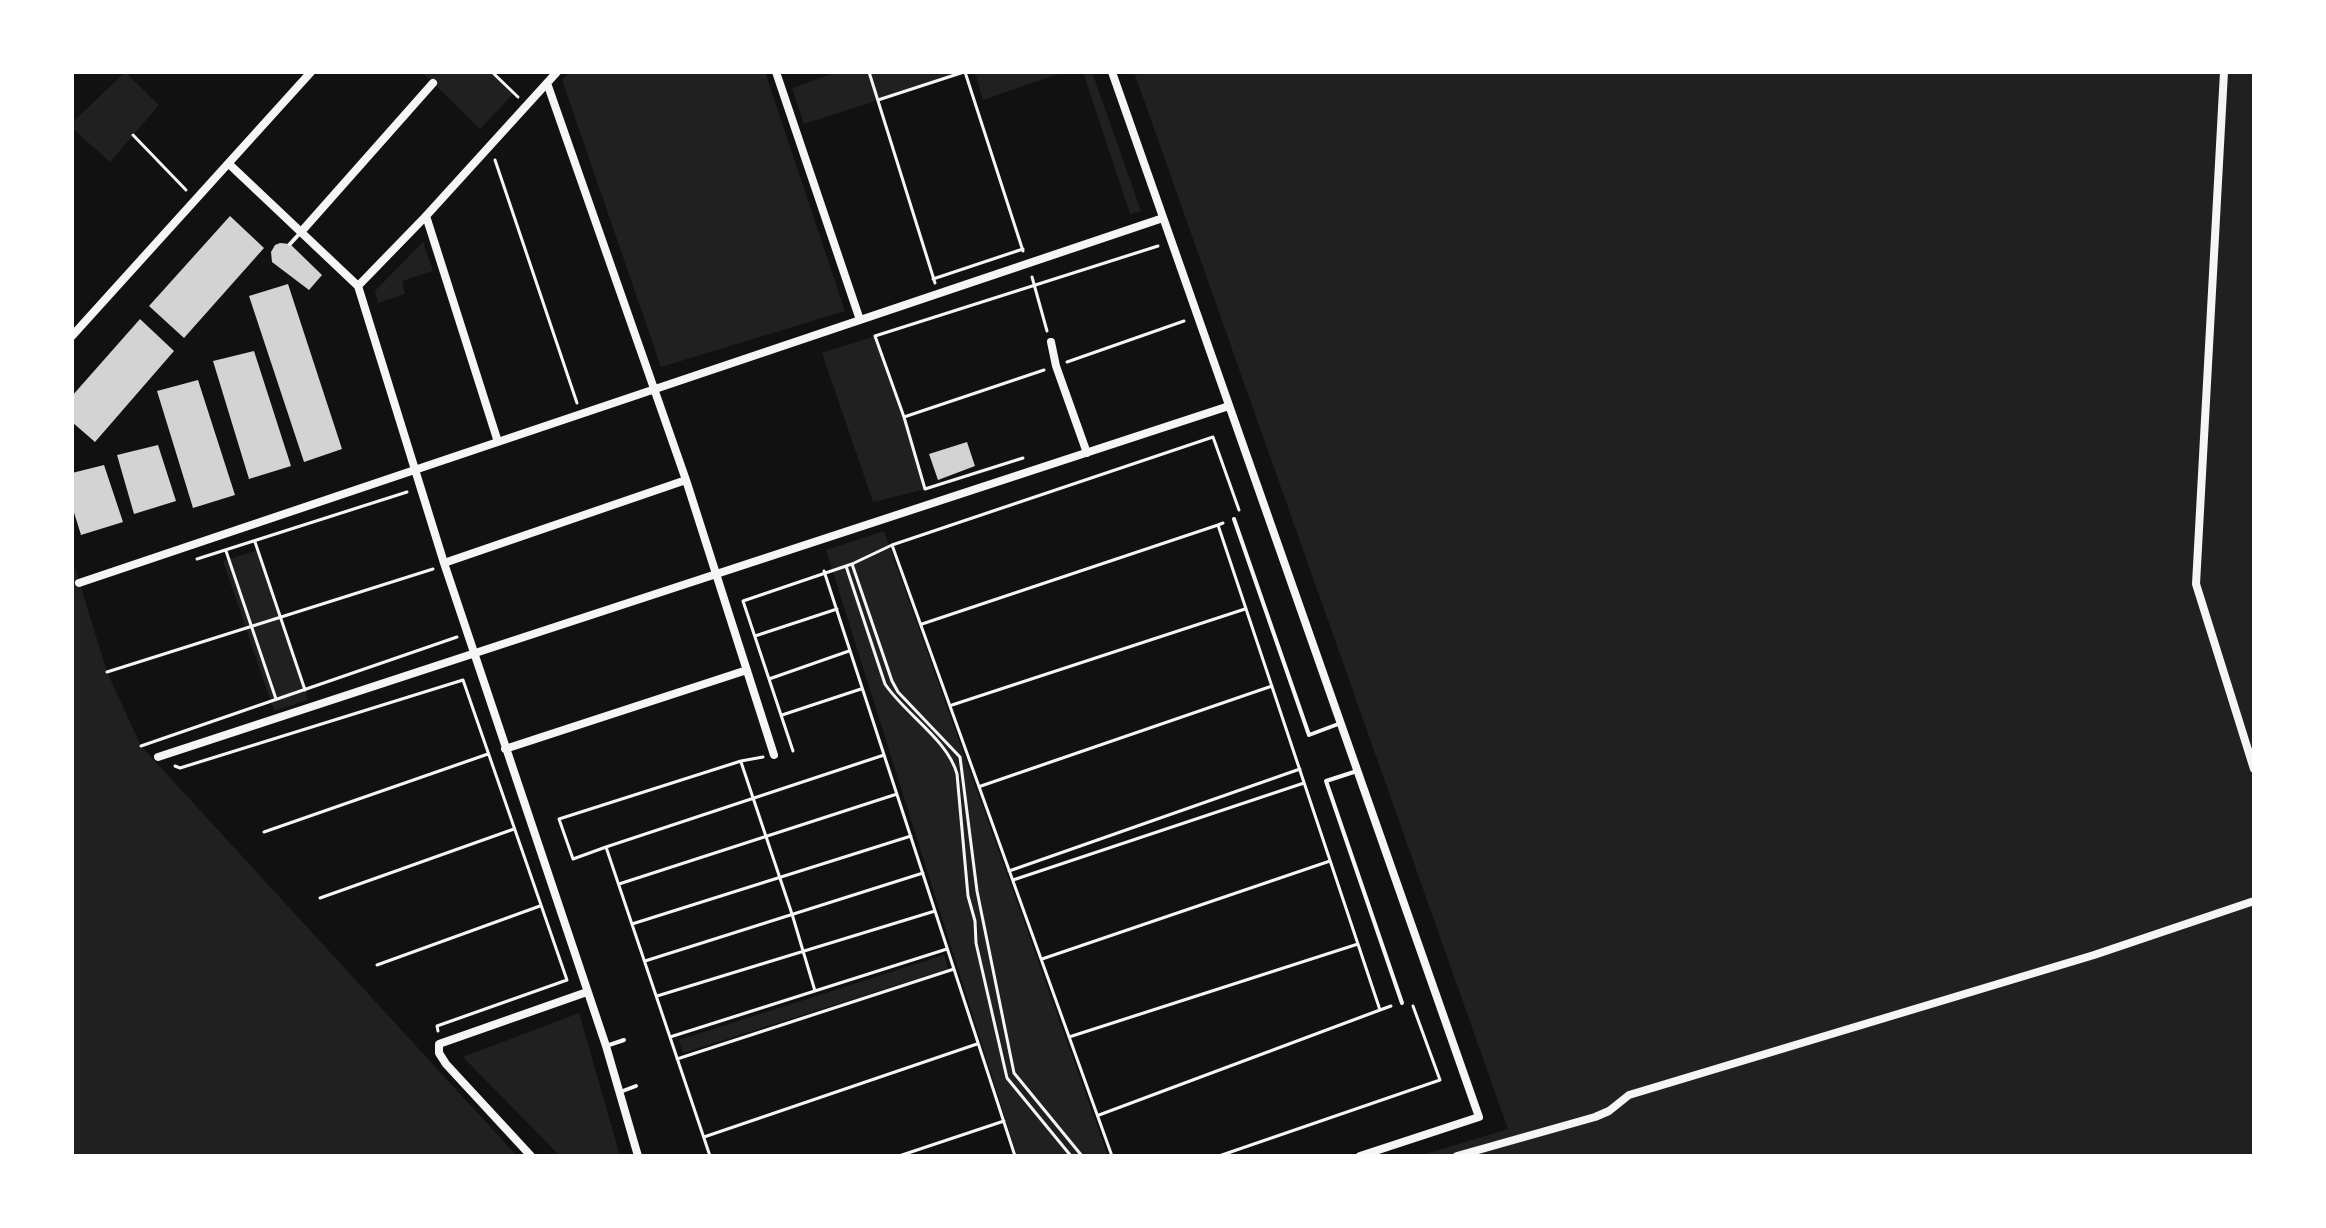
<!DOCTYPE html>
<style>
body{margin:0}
#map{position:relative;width:2326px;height:1228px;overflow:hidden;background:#111;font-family:"Alegreya Sans",sans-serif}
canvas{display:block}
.frame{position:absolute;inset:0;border:74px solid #fff;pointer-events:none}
</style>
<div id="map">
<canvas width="2326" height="1228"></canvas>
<div class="frame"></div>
</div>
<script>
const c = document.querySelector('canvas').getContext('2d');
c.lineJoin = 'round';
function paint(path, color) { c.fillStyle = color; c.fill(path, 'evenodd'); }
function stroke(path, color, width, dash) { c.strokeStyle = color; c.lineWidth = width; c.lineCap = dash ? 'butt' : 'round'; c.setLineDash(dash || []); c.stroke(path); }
paint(new Path2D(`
 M125 72 159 105 110 162 72 128V123Z
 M422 72H492L514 93 480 129Z
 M569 72H765L845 311 661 367 562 80Z
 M837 72H965L804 124 792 88Z
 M975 72H1064L983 100Z
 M1083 72H1092L1141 211 1130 214Z
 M1134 72H2254V1156H1419L1508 1129Z
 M423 242 433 271 402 281 405 294 378 303 375 291Z
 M875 336 904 417 925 489 873 502 822 353Z
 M884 531 1108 1156H1017L826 550Z
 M258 550 308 700 274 711 223 561Z
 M72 558 107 672 141 746 517 1156H72Z
 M944 955 948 969 683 1053 679 1040Z
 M579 1013 620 1156H560L463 1057Z`), '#202020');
paint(new Path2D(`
 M230 216 264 248 184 338 149 306Z
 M280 243 290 244 322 275 309 290 272 262 271 252 275 245Z
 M288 284 342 449 304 462 249 296Z
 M140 319 174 351 95 442 72 422V396Z
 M254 351 291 466 249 479 213 361Z
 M198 380 235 495 193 508 157 391Z
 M967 442 975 466 938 480 929 454Z
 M158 445 176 501 134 514 117 455Z
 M104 465 123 522 81 535 72 506V473Z`), '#d3d3d3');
stroke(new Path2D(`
 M492 72 518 97
 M869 72 935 283
 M965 72 1023 251
 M878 100 964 72
 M133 135 186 190
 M495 160 577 403
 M1032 277 1047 331
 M933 279 1023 249
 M1067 362 1184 321
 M904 417 1044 370
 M1023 458 925 489 904 417 875 336 1158 246
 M1223 523 1218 525 1380 1010 1391 1006
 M255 542 305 690
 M892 545 1112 1156
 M226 551 276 699
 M197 559 407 492
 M852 564 892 545 1213 437 1239 510
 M846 566 885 684C905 714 948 740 957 774L968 896 975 921 976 943 1007 1078 1071 1156
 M824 571 1015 1156
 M922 624 1218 525
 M755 636 837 609
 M107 672 433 569
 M769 679 849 651
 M952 705 1245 609
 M782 715 861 689
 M141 746 457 637
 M793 751 743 601 852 564 892 681 898 692 960 757 977 891 1014 1073 1082 1156
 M741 762 792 914 815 991
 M175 766 180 768 463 680 567 980 437 1026 438 1031
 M981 786 1272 686
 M264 832 488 754
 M606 847 884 755
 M1009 871 1300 769
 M1013 880 1304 783
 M619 884 897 794
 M320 898 514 829
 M632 924 911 836
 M1042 959 1330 861
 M645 961 923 873
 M377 965 540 906
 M657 996 935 911
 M670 1037 947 949
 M1069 1037 1358 944
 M677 1059 954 969
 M1099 1115 1380 1010
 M704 1137 977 1044
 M710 1156 606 847 573 859 559 819 741 761 763 757
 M899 1156 1004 1121
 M1219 1156 1440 1080 1413 1006`), '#f5f5f5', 3);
stroke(new Path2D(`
 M290 244 301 232
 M1234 519 1309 735 1341 723
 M1357 771 1326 781 1402 1003
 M606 1046 624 1040
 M620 1092 636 1086`), '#f5f5f5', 4);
stroke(new Path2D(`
 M776 72 860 320
 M1112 72 1479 1117 1360 1156
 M2224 72 2196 584 2254 769
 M547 83 686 480 774 755
 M229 164 358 286 444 563 606 1046 638 1156
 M426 216 498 442
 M301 232 433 83
 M358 286 426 216 557 72
 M72 336 311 72
 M1051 342 1056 366 1087 453
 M444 563 686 480
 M79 583 1163 218
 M505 749 747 670
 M158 757 1229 406
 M531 1156 446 1064 439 1053V1044L587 992
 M1457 1156 1595 1117 1609 1111 1629 1095 2094 955 2254 901`), '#f5f5f5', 8);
</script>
